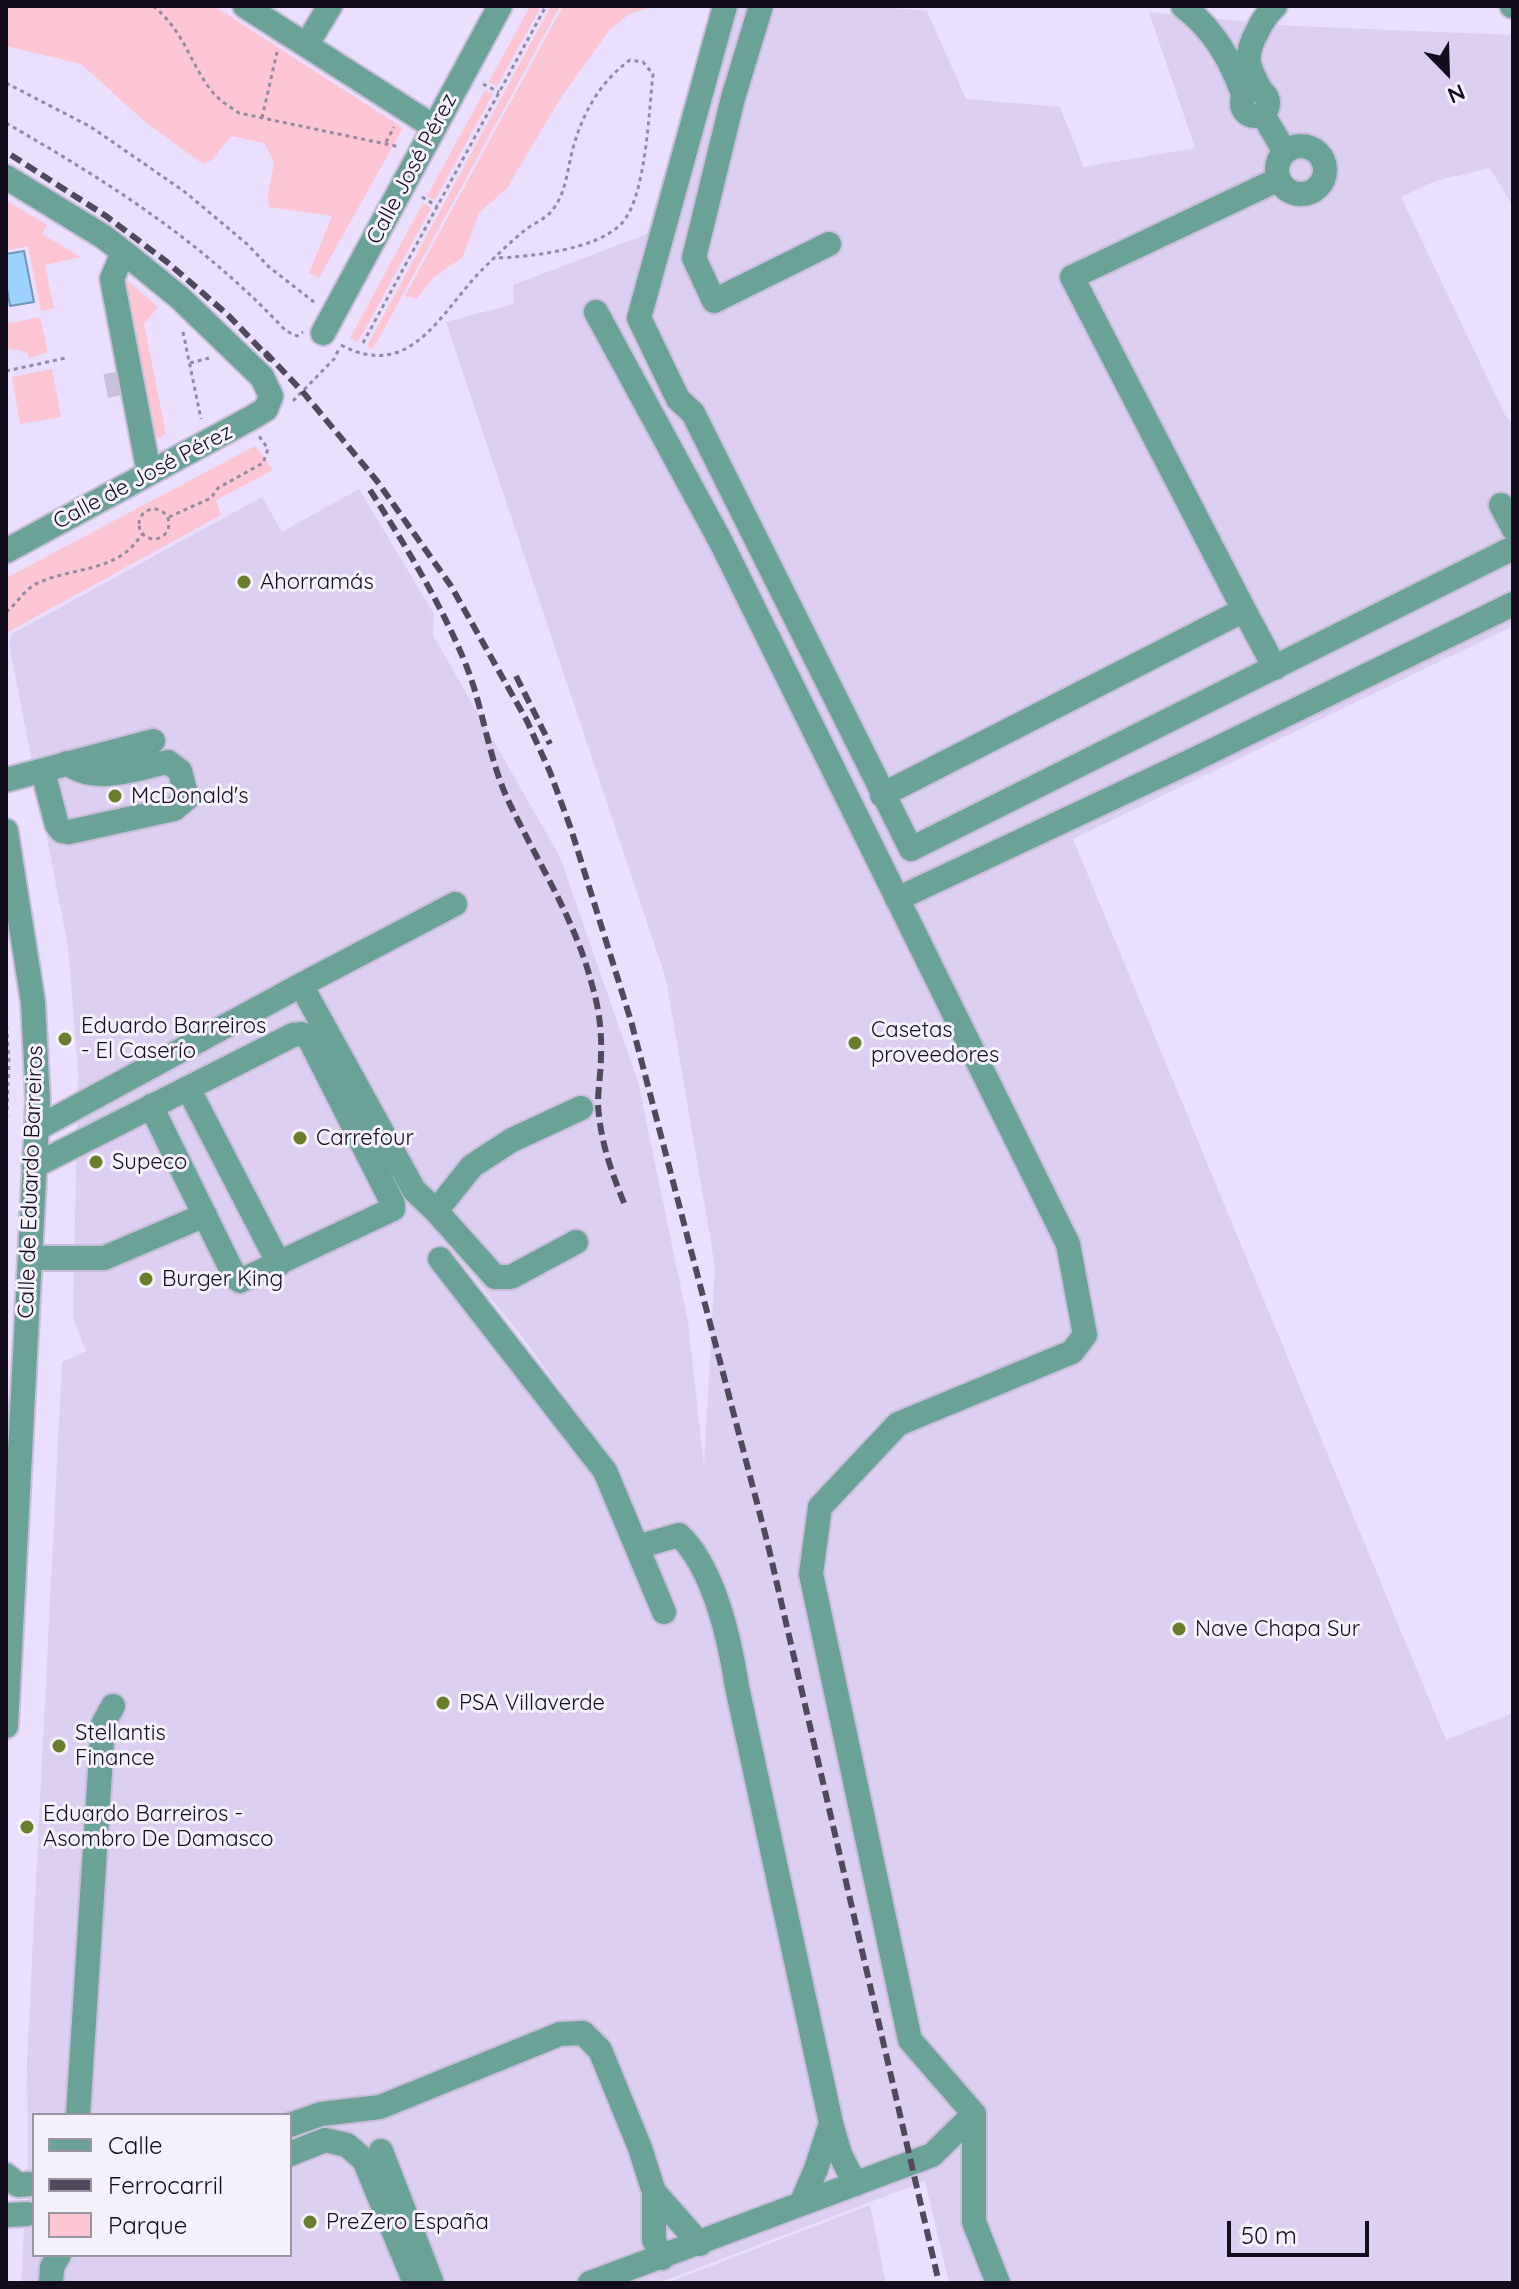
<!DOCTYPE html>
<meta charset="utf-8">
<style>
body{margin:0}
#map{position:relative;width:1519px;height:2289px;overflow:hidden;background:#eadffe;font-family:Quicksand,sans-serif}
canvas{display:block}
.frame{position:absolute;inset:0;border:8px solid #130c1d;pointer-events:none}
.legend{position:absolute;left:32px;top:2113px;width:260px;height:144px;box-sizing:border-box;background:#f4f1fb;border:2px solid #9a95a2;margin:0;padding:10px 14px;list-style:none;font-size:24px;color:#130c1d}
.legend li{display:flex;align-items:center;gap:16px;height:40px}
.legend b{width:40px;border:2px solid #9a95a2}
.north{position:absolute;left:1407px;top:32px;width:80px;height:80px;-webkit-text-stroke:6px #f4f1fb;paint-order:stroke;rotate:157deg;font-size:22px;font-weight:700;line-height:32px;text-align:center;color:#130c1d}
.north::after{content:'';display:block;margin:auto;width:28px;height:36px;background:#130c1d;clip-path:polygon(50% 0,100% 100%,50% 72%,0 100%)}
.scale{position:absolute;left:1227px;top:2221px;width:142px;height:36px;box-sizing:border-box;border:4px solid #130c1d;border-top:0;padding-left:10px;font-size:24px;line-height:28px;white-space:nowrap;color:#130c1d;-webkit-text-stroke:6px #f4f1fb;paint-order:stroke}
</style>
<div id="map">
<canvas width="1519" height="2289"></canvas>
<div class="frame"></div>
<ul class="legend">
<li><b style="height:10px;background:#6ba298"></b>Calle</li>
<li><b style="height:10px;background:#50485d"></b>Ferrocarril</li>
<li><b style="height:22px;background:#fec6d4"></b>Parque</li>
</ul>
<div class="north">N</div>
<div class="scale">50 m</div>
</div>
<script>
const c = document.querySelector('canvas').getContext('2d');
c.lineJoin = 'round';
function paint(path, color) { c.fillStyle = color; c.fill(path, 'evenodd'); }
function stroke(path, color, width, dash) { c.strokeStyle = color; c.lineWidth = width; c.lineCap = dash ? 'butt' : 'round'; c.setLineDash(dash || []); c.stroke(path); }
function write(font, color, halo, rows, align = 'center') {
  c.font = font + ' Quicksand,sans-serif'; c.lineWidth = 6; c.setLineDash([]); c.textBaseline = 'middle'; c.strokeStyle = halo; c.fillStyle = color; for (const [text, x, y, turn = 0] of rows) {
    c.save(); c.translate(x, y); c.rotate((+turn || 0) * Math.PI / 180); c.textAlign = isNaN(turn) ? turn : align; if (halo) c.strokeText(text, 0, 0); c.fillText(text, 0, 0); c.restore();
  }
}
paint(new Path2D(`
 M711 6H873L927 11 966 99 1060 107 1084 167 1195 148 1149 12 1293 26 1513 35V207L1490 168 1435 181 1401 197 1505 415 1513 425V626L1073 839 1446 1740 1513 1713V2283H949L925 2181 659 2283H21L24 2226 28 2225 27 2060 62 1362 86 1351 73 1318 78 1072 68 946 9 644 12 634 262 497 282 532 359 489 434 614 433 635 560 857 638 1082 688 1322 704 1466 715 1266 666 979 446 322 514 304 513 285 647 234ZM437 1234 518 1331 623 1477 622 1476ZM34 2115H290V2255H34Z
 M870 2205 886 2283H667Z`), '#dccff1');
paint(new Path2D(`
 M6 6H214L403 128 319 278 309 273 332 216 269 207 268 196 274 162 264 143 231 136 212 160 203 164 144 121 81 64 6 46Z
 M530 6H541L497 86 489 82Z
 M551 6H560L373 349 367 346Z
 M563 6H655L631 13 610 29 560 99 507 188 479 213 462 258 435 276 416 299 405 296Z
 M485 90 493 94 435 200 427 196Z
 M6 200 47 225 42 234 81 257 45 265 54 308 41 311 28 246 6 251Z
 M423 203 431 208 358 342 350 338Z
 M127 280 158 307 144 324 166 434 153 441 121 286Z
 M40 317 48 353 29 358 27 352 7 348 6 324Z
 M52 369 61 417 20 424 12 377Z
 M255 446 273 470 216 500 221 515 6 633V578Z`), '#fec6d4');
const water = new Path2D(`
 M24 251 34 302 10 306 6 283V254Z`);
paint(water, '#9bd1fa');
stroke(water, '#7296b8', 2);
stroke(new Path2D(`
 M115 372 120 396`), '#cabfdc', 24, [24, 12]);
const minor = new Path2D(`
 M245 6 434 127
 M725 6 639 318 678 399 693 413 911 849 1513 548
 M761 6 733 98 694 258 714 301 829 244
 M1183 6C1215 31 1230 59 1244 96
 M1512 6H1513
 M313 34 330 6
 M1242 103a13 13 0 1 1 26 0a13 13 0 1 1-26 0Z
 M1261 91C1248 66 1243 58 1257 32 1262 21 1267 14 1275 6
 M1262 113 1285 152
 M1277 170a24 24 0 1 1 48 0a24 24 0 1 1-48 0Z
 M6 177 104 237 136 262 180 298 262 377 271 396 266 409 253 417 6 551
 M123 252 112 279 149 473
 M596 312 721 542 1068 1244 1085 1335 1072 1352 898 1424 820 1507 811 1574 910 2040 974 2114V2222L998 2283
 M323 333 500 6
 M1501 505 1513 528
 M1244 610 1275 668
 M43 772 57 825 62 831 69 832 174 809 187 798 180 771 168 762C135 768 97 785 67 763
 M6 780 153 741
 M882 795 1244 610 1072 277 1279 179
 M6 831 33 1002 38 1101 6 1726
 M897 899 1191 761 1513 604
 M301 985 414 1190 436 1211 495 1277H511L576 1242
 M188 1088 279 1264
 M36 1129 301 985 455 904
 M34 1166 293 1035 302 1034 309 1038 393 1204V1209L240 1281 235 1277 151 1106
 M436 1211 472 1166 512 1140 581 1108
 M30 1258H104L205 1215
 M440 1259 605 1471 664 1612
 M637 1547 679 1535C714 1568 730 1640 737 1687L831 2123 840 2154 855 2184
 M78 2115 103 1724 113 1706
 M290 2125 321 2114 380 2107 560 2034 583 2033 600 2050 640 2148 654 2192 700 2244
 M381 2151 432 2283
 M290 2154 325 2140 347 2145 364 2160 415 2283
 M6 2175 18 2185 29 2184
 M654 2192V2240L662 2258
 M801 2204 816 2169 831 2123
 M6 2215 27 2214
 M51 2283 52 2267 59 2255
 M590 2283 932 2155 974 2114`);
stroke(minor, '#c8bdda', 28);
stroke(new Path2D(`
 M153 6C184 31 188 59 210 89 218 100 229 106 239 113L400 147
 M6 83 91 127 185 192 247 244 269 267 314 302
 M483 84 499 92
 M262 118 277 52
 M6 123C110 183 203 242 286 331L297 336 303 332
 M386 142 394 127
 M422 197 437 206
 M183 332 201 419
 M363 343 546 6
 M341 345C415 384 443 305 489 263 500 252 513 240 525 230 534 223 548 218 554 208 565 193 567 174 571 156 580 118 598 83 630 60L643 62 653 74C649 110 646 197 622 223 597 250 529 257 494 258
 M190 363 209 358
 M6 371 66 358
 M293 401 334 359 340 347
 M139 524a15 15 0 1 1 30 0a15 15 0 1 1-30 0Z
 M169 517 211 498 218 488 263 463 268 449 259 436
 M6 612C18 603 24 589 38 583 75 566 118 573 142 534
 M6 1018 9 1062 6 1132`), '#9389a3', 3, [4, 4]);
stroke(minor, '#6ba298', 24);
stroke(new Path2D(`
 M11 155 106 216 167 262 228 315 271 360
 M265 352 302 391 377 481 451 586 527 721 550 772 571 829 631 1021 768 1545 939 2283
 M370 490C405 545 439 600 464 660 483 705 487 753 507 798 536 860 575 918 592 985 599 1008 602 1032 601 1056 601 1072 598 1088 598 1104 600 1140 611 1171 624 1203
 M516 676 550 744`), '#50485d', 6, [12, 6]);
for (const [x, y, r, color] of [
 [244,582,8,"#697d2d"],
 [115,796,8,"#697d2d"],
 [65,1039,8,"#697d2d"],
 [855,1043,8,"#697d2d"],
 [300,1138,8,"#697d2d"],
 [96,1162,8,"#697d2d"],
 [146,1279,8,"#697d2d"],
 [1179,1629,8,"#697d2d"],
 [443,1703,8,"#697d2d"],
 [59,1746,8,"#697d2d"],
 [27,1827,8,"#697d2d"],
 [310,2222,8,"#697d2d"]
]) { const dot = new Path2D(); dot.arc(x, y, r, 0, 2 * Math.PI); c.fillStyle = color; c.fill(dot); stroke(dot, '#f4f1fb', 3); }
write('22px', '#130c1d', '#f4f1fb', [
 ["Calle José Pérez",412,169,-62],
 ["Calle de José Pérez",143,477,-28],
 ["Calle de Eduardo Barreiros",31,1182,-88]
]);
write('22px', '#130c1d', '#f4f1fb', [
 ["Ahorramás",260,582],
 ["McDonald's",131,796],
 ["Eduardo Barreiros",81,1026],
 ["- El Caserío",81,1051],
 ["Casetas",871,1030],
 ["proveedores",871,1055],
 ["Carrefour",316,1138],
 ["Supeco",112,1162],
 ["Burger King",162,1279],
 ["Nave Chapa Sur",1195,1629],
 ["PSA Villaverde",459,1703],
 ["Stellantis",75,1733],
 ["Finance",75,1758],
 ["Eduardo Barreiros -",43,1814],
 ["Asombro De Damasco",43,1839],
 ["PreZero España",326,2222]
], 'left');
</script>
